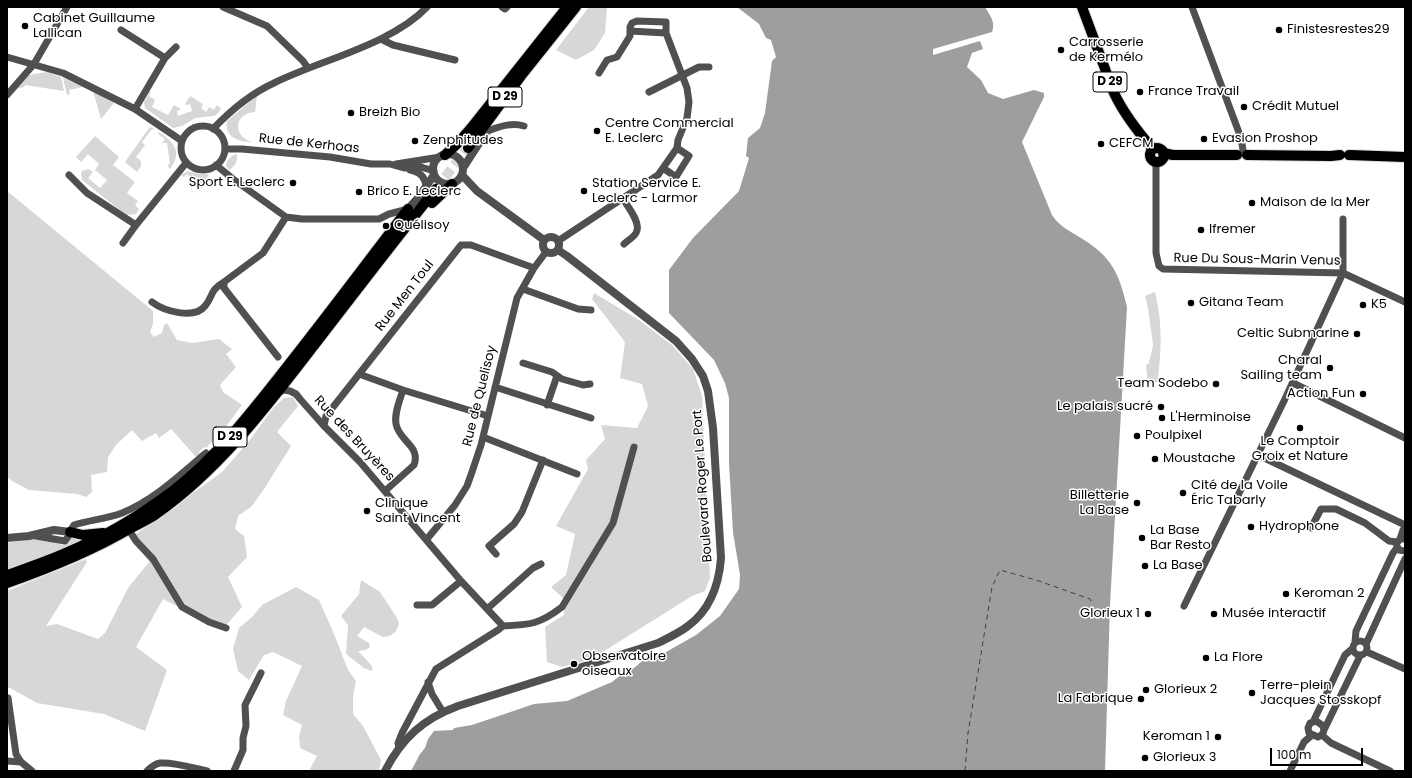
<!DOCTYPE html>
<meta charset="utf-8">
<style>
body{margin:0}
#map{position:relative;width:1412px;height:778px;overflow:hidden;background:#fff;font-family:Poppins,sans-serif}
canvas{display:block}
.frame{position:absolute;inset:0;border:8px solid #000;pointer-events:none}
.scale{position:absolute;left:1270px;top:748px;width:93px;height:18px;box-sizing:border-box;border:2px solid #000;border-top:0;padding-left:5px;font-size:12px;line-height:14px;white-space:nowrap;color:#000;-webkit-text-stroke:3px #fff;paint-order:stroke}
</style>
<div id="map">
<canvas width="1412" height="778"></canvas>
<div class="frame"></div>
<div class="scale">100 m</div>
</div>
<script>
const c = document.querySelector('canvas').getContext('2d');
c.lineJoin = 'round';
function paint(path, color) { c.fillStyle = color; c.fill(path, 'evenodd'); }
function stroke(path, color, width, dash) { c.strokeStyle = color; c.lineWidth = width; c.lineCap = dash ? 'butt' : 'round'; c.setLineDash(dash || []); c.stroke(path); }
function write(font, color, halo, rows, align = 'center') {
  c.font = font + ' Poppins,sans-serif'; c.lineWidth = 3; c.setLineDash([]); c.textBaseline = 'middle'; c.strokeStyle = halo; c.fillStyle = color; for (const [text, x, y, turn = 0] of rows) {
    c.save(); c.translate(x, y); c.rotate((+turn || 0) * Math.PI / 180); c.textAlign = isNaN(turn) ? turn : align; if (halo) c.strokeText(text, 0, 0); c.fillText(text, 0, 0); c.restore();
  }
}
paint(new Path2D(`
 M589 7H607L605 33 594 50 576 60 556 50Z
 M46 72 61 77 64 91 25 85 24 87 17 89 29 75Z
 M63 78 83 87 69 90 70 94 67 95Z
 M93 91 114 103 101 119Z
 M150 91 151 92 149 96 155 100 152 107 168 115 174 105 181 109 177 111 178 116 192 111 190 104 186 105 185 104 190 96 203 104 201 108 206 112 209 107 214 110 217 105 221 109 217 114 214 116 195 118 182 126 173 128 145 108 144 102Z
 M257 96 255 112C234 113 232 136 252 142 239 142 224 137 227 121Z
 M151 127 154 129 153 130 152 129 142 142 145 145 136 157 141 161V166L137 172 125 162 149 128Z
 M159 132C174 142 183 152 170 169L167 165 170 164 167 143H162L165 139 158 134Z
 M95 136 119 157 113 165 135 182 127 193 138 201 135 205 139 209 136 214 126 215 82 180 81 173 82 171 89 169 93 172 88 178 100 188 107 180 95 170 99 164 88 154 81 162 76 157Z
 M237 154C238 161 235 166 229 170L226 166C226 160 231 155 237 154Z
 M188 171 199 174H209L202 188 190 181 192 179 187 174 184 177 181 175Z
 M7 191 153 311V324L150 332 154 337 162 333 164 325 167 323 177 340 192 343 219 339 232 349 226 354 236 367 220 385 223 392 242 405 227 425 206 448 204 447 199 452 200 454 197 458 171 429 159 438 156 433 142 441 132 430 116 445 108 457 107 472 91 475 92 492 86 497 77 494 29 490 12 481 7 477Z
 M1155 292C1163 326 1161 347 1158 381L1153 384 1148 383 1146 365 1149 363 1153 345 1148 308 1145 296Z
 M594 293 639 320 672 345 693 369 702 396 710 578 705 591 692 596 590 660 562 667 547 662 545 627 564 615V599L551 587 566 575 575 534 556 526 588 469 586 460 605 439 601 425 637 428 648 406 642 384 620 378 625 342 592 299Z
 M293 397 298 406 277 432 291 446 264 489 252 506 238 516 235 529 244 536 247 557 228 577 242 607 222 630 163 599 136 647 167 670 145 731 104 714 37 703 10 688H7V591L86 559 87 562 46 626 57 624 98 639 105 633 128 588 149 562 139 548 136 534 222 472 249 441 274 407 284 398Z
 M72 535 81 538V540L54 553 7 570V543L38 538 63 545 69 543Z
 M361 580 380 592 397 618 399 624 396 631 390 636 383 637 364 627 357 636 369 643 370 647 366 650 358 651 372 666V671L364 668 346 654 348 625 341 616 359 594Z
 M296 587 319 600 334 634 348 670 356 681 353 696V714L363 726 381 760 379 771H309L317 756 300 748 299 737 302 725 283 715 286 701 302 666 273 652 264 655 249 680 238 671 233 649 239 628 252 617 262 605Z`), '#d7d7d7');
paint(new Path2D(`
 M737 7H985C990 16 996 22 992 32L933 49V55L980 41 983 49 972 53 967 67 981 80 988 93 1003 99 1034 90 1044 93V97L1022 142 1052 215C1060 227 1070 231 1081 238 1112 257 1119 273 1127 307L1110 604 1105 771H411L420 754 425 748 428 739 434 731 453 730 454 728 472 725 534 704 567 701 612 682 627 670 634 668 647 657 666 652 696 635 720 616 739 589 740 575 733 532 729 463V398L725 383 714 360 669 313V270L693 238 739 191 749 158 746 156 748 138 760 128 765 113 772 61 776 57 771 40 766 38 759 24Z`), '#9e9e9e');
stroke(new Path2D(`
 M965 771 968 733 992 587 1000 570 1036 580 1090 599 1092 603`), '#3f3f3f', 1, [5, 4]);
stroke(new Path2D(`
 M436 189 468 148`), '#d9d9d9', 10, [10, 5]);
const primary = new Path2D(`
 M1082 7 1114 93C1124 114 1138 132 1153 149
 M468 148 521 76 576 7
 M1150 155a7 7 0 1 1 14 0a7 7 0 1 1-14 0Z
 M1163 153 1173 155H1237
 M445 155 457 144 471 128 567 7
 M1247 155 1331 156 1340 155
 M1349 155 1405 157
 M432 203 452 184
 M70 532 83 535 103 533
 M7 575C29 567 51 560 72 550 108 535 142 514 174 490 216 457 249 415 282 373 325 319 366 264 408 209
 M7 583C50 568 92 551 131 528 139 524 147 520 155 515 218 471 265 409 312 348 353 295 394 241 436 189`);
stroke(primary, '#dbdbdb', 12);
stroke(new Path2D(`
 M223 7 267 26 303 61 308 68
 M502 7 505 9 507 7
 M1192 7 1241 138 1243 150
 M121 30 165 58 135 109
 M630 31V27L632 23 637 21 666 22V33
 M381 39 393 45 455 60
 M7 57 63 73 135 109 182 141
 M165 58 176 47
 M649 92 699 67H709
 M7 95 34 64 67 7
 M181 148a22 22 0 1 1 44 0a22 22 0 1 1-44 0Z
 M213 129C231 110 250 94 274 83 320 60 391 45 427 7
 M487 131C499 127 511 122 524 126
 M225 149H242L330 157 371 164H390L404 168 421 167 434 171
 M1156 162V253L1159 266 1163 269 1343 273 1405 302
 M396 164 440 157
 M216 165 233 179 286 217 302 219H379L389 214 408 209
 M663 168 676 177 689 156 677 148
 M410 170C420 172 424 176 426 185
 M69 175 87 193 136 225 186 163
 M623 199C628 207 642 224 636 233 634 237 627 241 624 244
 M558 241 658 175 677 148 678 140 687 118 689 102 687 88 666 33 630 31V36L617 57 607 60 599 73
 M123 243 136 225
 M523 289 578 309 591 310
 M152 302C164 311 194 320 205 306 214 295 209 291 224 282
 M278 357 224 288V282L263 253 286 217
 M523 363 552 372 562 379 583 385 590 384
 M359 374 403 390 488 416
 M1293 383 1405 438
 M495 387 591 418
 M277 393 284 390 290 391 296 394 300 399 324 426 360 462 461 581 503 626 498 630 436 669 402 733 398 743 399 748
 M547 405 557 376
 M324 426 326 416 461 245H471L534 268
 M483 437 577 474
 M1258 455 1403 524
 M385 491 414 465C421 446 399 441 396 424 394 413 400 400 403 390
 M1311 528 1321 509H1336L1365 523 1389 541 1397 542
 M129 530 136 541 153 559 182 607 209 622 226 628
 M36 536 65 541C70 536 70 530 74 525 90 520 106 519 122 513 154 500 180 475 206 453
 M427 539 455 505 467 486 472 472 481 445 517 298 534 268 546 252
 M1400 539 1403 530
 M1405 539H1400L1396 544 1399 550 1405 551
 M496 554 489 546 514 524 522 512 543 460
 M417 605H432L461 581
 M1184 606 1284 401 1343 273V219
 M487 609 533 568 541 564
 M503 626C530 625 540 624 562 607L613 523 634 447
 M1353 648a7 7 0 1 1 14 0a7 7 0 1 1-14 0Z
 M1355 642 1356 631 1393 553 1397 548
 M1366 644 1405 559
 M1367 652 1405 669
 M428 682 432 694 443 712
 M8 698 16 754 21 762 32 771
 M1316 721 1322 725C1326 730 1323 735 1318 737L1309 733 1308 728 1310 723Z
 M1313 722 1345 655 1352 649
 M1324 730 1360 656
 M1322 735 1331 743 1390 771
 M7 761 21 762
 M147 771C150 768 155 764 160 763 175 762 193 768 207 771
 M234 771 243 750V738L246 726 245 705 261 673
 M1290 771 1304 742 1312 735`), '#505050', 7);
stroke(new Path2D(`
 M433 169a15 15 0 1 1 30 0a15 15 0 1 1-30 0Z
 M463 168 487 131
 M462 175 477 191 544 240
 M408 209 418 198 434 175
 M543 245a8 8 0 1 1 16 0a8 8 0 1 1-16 0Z
 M7 538 29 536 54 530 70 532
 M385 771C402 738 423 719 458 706L658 643C668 638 679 633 688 626 710 610 719 584 721 558L713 428 708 391 703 376 692 359 676 341 567 256 558 250`), '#505050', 8);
stroke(primary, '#000', 10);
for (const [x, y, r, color] of [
 [25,26,4,"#000"],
 [1279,30,4,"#000"],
 [1061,50,4,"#000"],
 [1140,92,4,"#000"],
 [1244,107,4,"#000"],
 [351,113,4,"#000"],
 [597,131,4,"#000"],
 [1204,139,4,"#000"],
 [415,141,4,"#000"],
 [1101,144,4,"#000"],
 [293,183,4,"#000"],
 [584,191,4,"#000"],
 [359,192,4,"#000"],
 [1252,203,4,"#000"],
 [386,226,4,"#000"],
 [1201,230,4,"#000"],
 [1191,303,4,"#000"],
 [1363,305,4,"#000"],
 [1357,334,4,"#000"],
 [1330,368,4,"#000"],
 [1216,384,4,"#000"],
 [1363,394,4,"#000"],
 [1161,407,4,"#000"],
 [1162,418,4,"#000"],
 [1300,428,4,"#000"],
 [1137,436,4,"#000"],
 [1155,459,4,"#000"],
 [1183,493,4,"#000"],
 [1137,503,4,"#000"],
 [367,511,4,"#000"],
 [1251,527,4,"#000"],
 [1142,538,4,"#000"],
 [1145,566,4,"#000"],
 [1286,594,4,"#000"],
 [1148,614,4,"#000"],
 [1214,614,4,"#000"],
 [1206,658,4,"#000"],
 [574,664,4,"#000"],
 [1146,690,4,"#000"],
 [1252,693,4,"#000"],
 [1141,699,4,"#000"],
 [1218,737,4,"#000"],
 [1145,758,4,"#000"]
]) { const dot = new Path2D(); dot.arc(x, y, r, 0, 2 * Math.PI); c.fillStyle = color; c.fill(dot); stroke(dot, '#fff', 1.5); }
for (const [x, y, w] of [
 [1110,82,34],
 [505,97,34],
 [230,437,34]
]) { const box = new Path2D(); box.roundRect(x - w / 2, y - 10, w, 20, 3); c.fillStyle = '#fff'; c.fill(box); stroke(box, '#000', 1); }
write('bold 12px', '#000', null, [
 ["D 29",1110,82],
 ["D 29",505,97],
 ["D 29",230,437]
]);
write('13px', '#000', '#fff', [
 ["Cabinet Guillaume",33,19],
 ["Lallican",33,34],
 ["Finistesrestes29",1287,30],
 ["Carrosserie",1069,43],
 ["de Kermélo",1069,58],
 ["France Travail",1148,92],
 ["Crédit Mutuel",1252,107],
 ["Breizh Bio",359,113],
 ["Centre Commercial",605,124],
 ["E. Leclerc",605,139],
 ["Evasion Proshop",1212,139],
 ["Zenphitudes",423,141],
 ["CEFCM",1109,144],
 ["Sport E. Leclerc",285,183,"right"],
 ["Station Service E.",592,184],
 ["Leclerc - Larmor",592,199],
 ["Brico E. Leclerc",367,192],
 ["Maison de la Mer",1260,203],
 ["Quélisoy",394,226],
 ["Ifremer",1209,230],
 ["Gitana Team",1199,303],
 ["K5",1371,305],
 ["Celtic Submarine",1349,334,"right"],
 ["Charal",1322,361,"right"],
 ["Sailing team",1322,376,"right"],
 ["Team Sodebo",1208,384,"right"],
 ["Action Fun",1355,394,"right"],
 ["Le palais sucré",1153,407,"right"],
 ["L'Herminoise",1170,418],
 ["Poulpixel",1145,436],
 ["Le Comptoir",1300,442,"center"],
 ["Groix et Nature",1300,457,"center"],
 ["Moustache",1163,459],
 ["Cité de la Voile",1191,486],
 ["Éric Tabarly",1191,501],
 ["Billetterie",1129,496,"right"],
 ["La Base",1129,511,"right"],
 ["Clinique",375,504],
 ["Saint Vincent",375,519],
 ["Hydrophone",1259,527],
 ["La Base",1150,531],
 ["Bar Resto",1150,546],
 ["La Base",1153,566],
 ["Keroman 2",1294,594],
 ["Glorieux 1",1140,614,"right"],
 ["Musée interactif",1222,614],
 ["Observatoire",582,657],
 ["oiseaux",582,672],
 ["La Flore",1214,658],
 ["Terre-plein",1260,686],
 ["Jacques Stosskopf",1260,701],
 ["Glorieux 2",1154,690],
 ["La Fabrique",1133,699,"right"],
 ["Keroman 1",1210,737,"right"],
 ["Glorieux 3",1153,758]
], 'left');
write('13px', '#000', '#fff', [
 ["Rue de Kerhoas",309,144,6],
 ["Rue Du Sous-Marin Venus",1257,260,1],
 ["Rue Men Toul",405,296,-52],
 ["Rue de Quelisoy",480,396,-76],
 ["Rue des Bruyères",354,439,47],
 ["Boulevard Roger Le Port",703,486,-94]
]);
</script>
